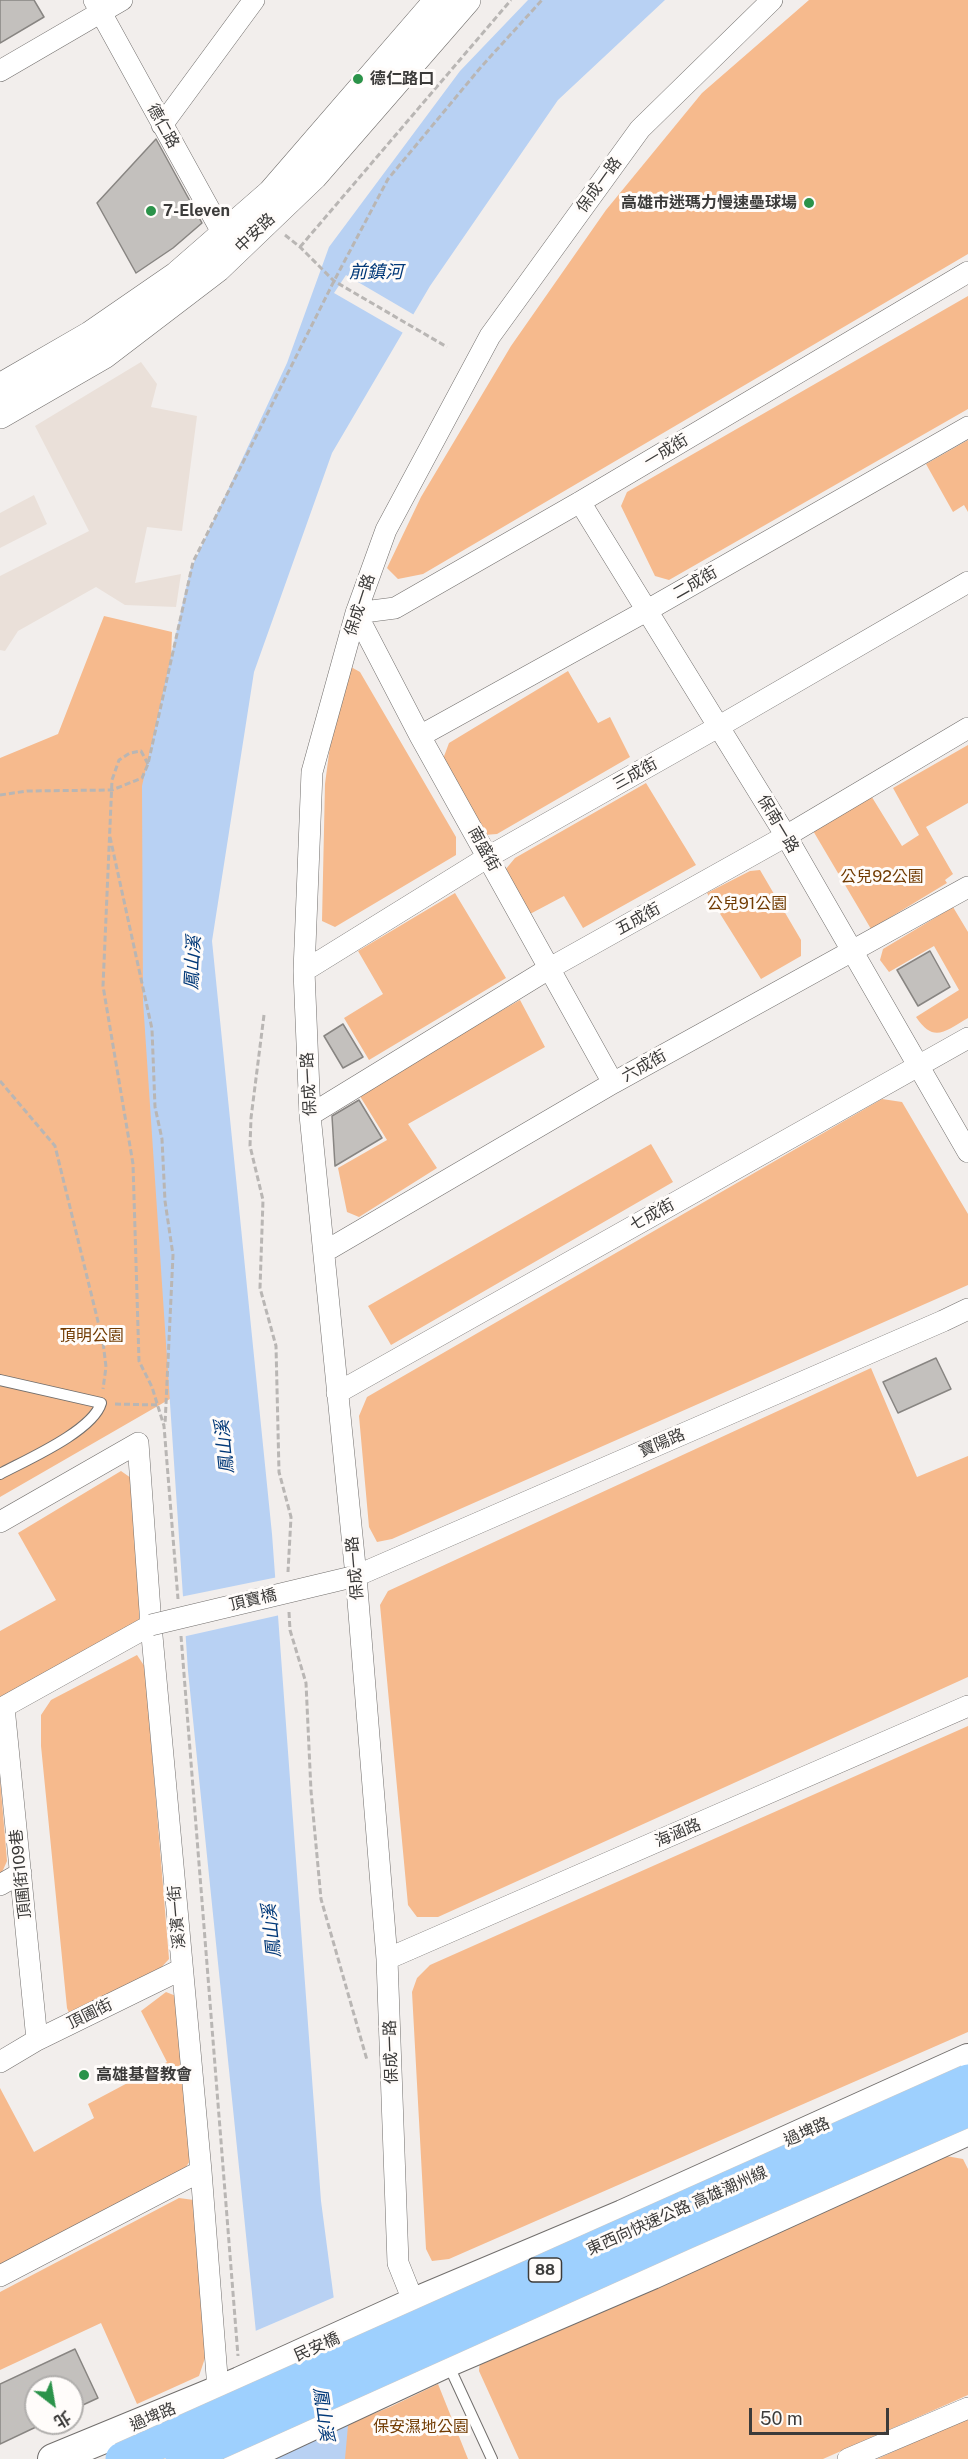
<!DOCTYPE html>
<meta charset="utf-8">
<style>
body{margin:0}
#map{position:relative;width:968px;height:2459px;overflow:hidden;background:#f2eeec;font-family:"Public Sans","Noto Sans TC",sans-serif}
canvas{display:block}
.north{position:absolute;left:24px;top:2375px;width:60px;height:60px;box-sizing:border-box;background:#fffcfa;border:2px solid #b1afad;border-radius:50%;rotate:149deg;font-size:16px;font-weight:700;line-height:24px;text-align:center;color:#3c3b3a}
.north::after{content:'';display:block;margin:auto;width:21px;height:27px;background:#2b934a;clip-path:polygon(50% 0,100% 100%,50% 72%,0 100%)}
.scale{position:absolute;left:749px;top:2408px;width:140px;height:27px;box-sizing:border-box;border:3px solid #3c3b3a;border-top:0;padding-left:8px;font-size:18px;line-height:21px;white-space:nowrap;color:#3c3b3a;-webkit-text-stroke:4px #fffcfa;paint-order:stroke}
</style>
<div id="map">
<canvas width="968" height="2459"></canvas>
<div class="north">北</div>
<div class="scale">50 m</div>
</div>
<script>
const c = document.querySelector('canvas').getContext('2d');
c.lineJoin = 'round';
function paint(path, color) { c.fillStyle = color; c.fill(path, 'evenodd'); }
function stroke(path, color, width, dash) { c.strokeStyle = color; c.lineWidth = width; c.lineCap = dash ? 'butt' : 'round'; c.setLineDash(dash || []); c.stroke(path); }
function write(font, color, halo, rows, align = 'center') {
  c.font = font + ' "Public Sans","Noto Sans TC",sans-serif'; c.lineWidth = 6; c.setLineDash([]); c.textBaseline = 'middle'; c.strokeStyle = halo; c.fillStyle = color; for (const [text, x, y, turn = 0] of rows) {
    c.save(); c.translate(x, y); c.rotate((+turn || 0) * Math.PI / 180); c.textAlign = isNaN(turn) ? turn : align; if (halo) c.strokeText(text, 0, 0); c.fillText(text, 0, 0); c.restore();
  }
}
paint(new Path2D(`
 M141 362 157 384 151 407 197 416 182 531 147 527 135 583 181 574 176 607 125 605 96 587 18 631 5 651 0 650V576L89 531 35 426Z
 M34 495 47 524 0 548V513Z`), '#eae0d9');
paint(new Path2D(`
 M809 0H968V254L423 574 398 579 387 568 421 497 511 346 606 210 702 93Z
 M968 296V409L669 580 655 576 621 506 627 492Z
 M968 440V512L964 505 953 512 926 464Z
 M104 616 172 632 157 1035 189 1388 0 1497V758L58 734Z
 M351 667 360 672 456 837V855L335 927 322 921 325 784 336 700Z
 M568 671 598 723 610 717 630 757 497 834 484 835 443 759 449 743Z
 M968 745V803L926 827 953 874 945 880 947 883 871 929 812 829 870 794 902 846 919 835 893 788Z
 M646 783 696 865 583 928 564 896 530 914 505 870 515 858Z
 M760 870 801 940V956L761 979 707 893 750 871Z
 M455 893 506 978 369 1060 344 1018 383 994 358 951Z
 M953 907 968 932V1018C945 1031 934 1044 916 1017L959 990 934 946 889 972 880 960 883 949Z
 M520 1000 545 1047 408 1124 437 1168 359 1217 347 1212 338 1168 387 1140 358 1093Z
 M882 1099 902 1102 968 1214V1285L392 1539 377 1542 369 1527 359 1416 367 1397Z
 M651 1144 673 1182 391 1345 368 1306Z
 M871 1368 917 1477 968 1456V1677L438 1917H417L408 1905 380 1605 388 1591Z
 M121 1471 131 1478 140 1603 139 1623 0 1699V1631L56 1600 18 1533Z
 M137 1655 145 1667 169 1959 158 1971 69 2013 67 2008 41 1746V1715L51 1700Z
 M968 1726V2032L449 2259 432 2261 426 2249 412 1992 417 1978 430 1965Z
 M0 1778 7 1861 0 1877Z
 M166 1992 176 1996 191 2159 183 2172 0 2266V2088L34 2152 94 2118 88 2104 167 2062 141 2011Z
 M946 2156 963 2159 968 2169V2395L823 2459H519L479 2371 480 2359Z
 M179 2198 194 2200 205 2358 199 2376 137 2404 101 2323 0 2370V2292Z
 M438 2384 468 2459H341L338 2428 390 2407Z
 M968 2418V2459H877Z`), '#f6ba8d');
paint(new Path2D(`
 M528 0H665L558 100 430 286 332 453 254 672 212 941 272 1534 321 2201 349 2414 345 2459H269L188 1671 143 1001 142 786 190 571 287 363 329 247 460 71Z`), '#b8d1f3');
paint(new Path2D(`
 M346 275 416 316 405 334 334 293Z
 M278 1577 280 1615 182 1637 180 1597Z
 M337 2296 352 2413 266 2459 253 2332Z`), '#f2eeec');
const building = new Path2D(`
 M0 0H34L44 17 0 43Z
 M156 139 202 223 173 248 136 273 97 203Z
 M930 951 950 987 918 1006 897 970Z
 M343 1024 363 1057 343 1068 324 1036Z
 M359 1100 382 1138 335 1166 332 1116Z
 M936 1358 951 1389 898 1413 883 1382Z
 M75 2349 98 2398 72 2410V2387H36V2427L0 2444V2384Z`);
paint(building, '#c3c0bd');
stroke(building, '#888582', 1.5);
const service = new Path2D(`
 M0 1380 101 1403C93 1431 26 1460 0 1474
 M448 2364 492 2459`);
const minor = new Path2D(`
 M94 0 223 234 232 245
 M0 71 122 0
 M162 125 254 0
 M580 502 786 836 968 1152
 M420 736 646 611 968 427
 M304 971 488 857 718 727 968 582
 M613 1083 420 736 356 613 395 608 580 502 968 272
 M310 1115 550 968 786 836 968 728
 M324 1252 613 1083 968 887
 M337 1393 968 1038
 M0 1522 138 1443 151 1625 201 2171 219 2402
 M356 1576 943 1321 968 1309
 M4 1707 37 2040
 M0 1709 151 1625
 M0 1885 21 1873
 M387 1959 968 1706
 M0 2062 37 2040 182 1969
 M0 2276 201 2171
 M414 2303 398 2263 387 1959 356 1576 310 1115 304 971 312 772 356 613 386 530 490 336 640 129 772 0
 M848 2459 968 2408`);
const tertiary = new Path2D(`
 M0 387 90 335 177 275 271 193 438 0
 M0 415 104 355 218 268 314 176 467 0`);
const secondary = new Path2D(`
 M53 2459 240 2382 414 2303 623 2215 968 2059
 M239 2459 447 2362 652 2274 968 2130`);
stroke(service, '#726f6d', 12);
stroke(minor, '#726f6d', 22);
stroke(tertiary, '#726f6d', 28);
stroke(secondary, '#726f6d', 32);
stroke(new Path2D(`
 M285 235 300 247 334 281 447 347
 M300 247 511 0
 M148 764 141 751 130 753 119 760 112 780 103 986 133 1164 139 1361 152 1387 164 1426 178 1599
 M0 795 27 791 112 790 142 778 148 764 193 562 334 281 388 179 481 67 542 0
 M110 837 152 1029 155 1107 162 1139 165 1201 173 1255 165 1425
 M264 1015 251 1118 250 1146 263 1200 260 1288 276 1346 279 1472 291 1517 288 1572
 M0 1081 55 1146 103 1342 106 1367 103 1389
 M115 1404 158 1405
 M289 1612 290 1630 306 1683 311 1791 321 1899 367 2060
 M181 1636 238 2356`), '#b9b6b4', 3, [6, 3]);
stroke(service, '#fff', 10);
stroke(minor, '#fff', 21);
stroke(tertiary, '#fff', 27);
stroke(secondary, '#fff', 30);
const minorBridge = new Path2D(`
 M151 1625 356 1576`);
const trunkBridge = new Path2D(`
 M122 2459 968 2081
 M182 2459 687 2232 968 2110`);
stroke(minorBridge, '#726f6d', 22, []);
stroke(trunkBridge, '#ccc', 34, []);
stroke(minorBridge, '#fff', 21);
stroke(trunkBridge, '#9ed0fe', 33);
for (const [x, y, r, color] of [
 [358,79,6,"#2b934a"],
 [809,203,6,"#2b934a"],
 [151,211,6,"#2b934a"],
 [84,2075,6,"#2b934a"]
]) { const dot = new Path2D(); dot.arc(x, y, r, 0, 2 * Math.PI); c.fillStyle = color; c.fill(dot); stroke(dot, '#fffcfa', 2); }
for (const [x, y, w] of [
 [545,2270,33]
]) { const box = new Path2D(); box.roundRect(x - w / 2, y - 12, w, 24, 4.5); c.fillStyle = '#fffcfa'; c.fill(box); stroke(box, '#3c3b3a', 1.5); }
write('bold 15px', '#3c3b3a', null, [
 ["88",545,2270]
]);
write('bold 16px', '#3c3b3a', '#fffcfa', [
 ["德仁路口",370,79],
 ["高雄市迷瑪力慢速壘球場",797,203,"right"],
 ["7-Eleven",163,211],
 ["高雄基督教會",96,2075]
], 'left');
write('16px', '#3c3b3a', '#fffcfa', [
 ["德仁路",163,126,61],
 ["保成一路",599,185,-54],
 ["中安路",255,233,-44],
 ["一成街",666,451,-31],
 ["二成街",695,583,-30],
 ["保成一路",360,605,-72],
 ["三成街",635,774,-29],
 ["保南一路",778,824,59],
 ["南盛街",484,849,61],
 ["五成街",638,919,-29],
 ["六成街",644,1066,-29],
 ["保成一路",309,1084,-93],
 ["七成街",652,1215,-29],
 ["寶陽路",662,1443,-23],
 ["保成一路",355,1568,-95],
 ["頂寶橋",253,1600,-13],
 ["海涵路",678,1833,-23],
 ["頂圃街109巷",21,1874,-96],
 ["溪濱一街",177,1917,-95],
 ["頂圃街",90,2014,-26],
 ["保成一路",391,2052,-92],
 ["過埤路",807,2132,-24],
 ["東西向快速公路 高雄潮州線",677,2211,-24],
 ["民安橋",317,2347,-24],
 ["過埤路",153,2417,-23]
]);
write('16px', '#713b02', '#fffcfa', [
 ["公兒92公園",882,877],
 ["公兒91公園",747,904],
 ["頂明公園",92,1336],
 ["保安濕地公園",421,2427]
]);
write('italic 18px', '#013878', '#fffcfa', [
 ["前鎮河",376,272],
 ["鳳山溪",193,963,-87],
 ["鳳山溪",225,1447,-96],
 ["鳳山溪",272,1931,-96],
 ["鳳山溪",323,2414,82]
]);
</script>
